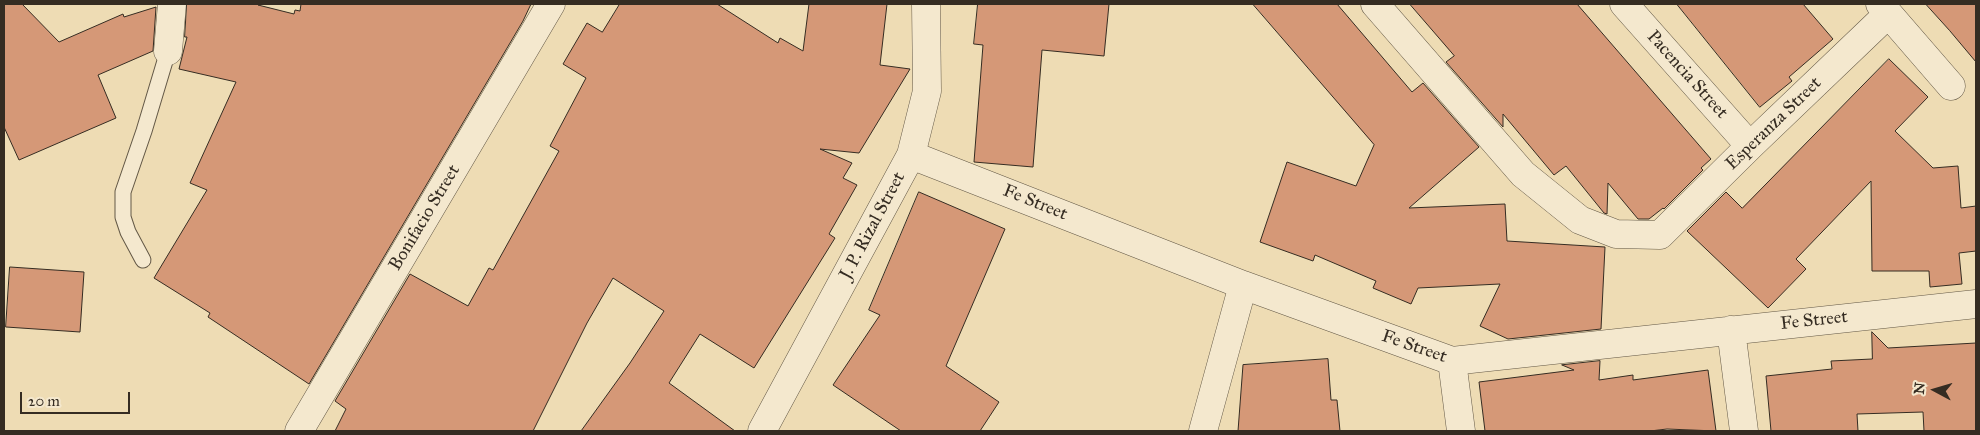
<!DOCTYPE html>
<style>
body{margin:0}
#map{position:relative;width:1980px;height:435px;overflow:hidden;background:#eedcb4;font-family:"IM FELL Great Primer",serif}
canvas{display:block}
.frame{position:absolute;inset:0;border:5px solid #352c22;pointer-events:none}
.north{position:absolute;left:1910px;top:365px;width:50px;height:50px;-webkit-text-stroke:4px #f4e8ce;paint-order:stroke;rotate:276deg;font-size:14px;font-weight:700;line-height:20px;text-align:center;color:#352c22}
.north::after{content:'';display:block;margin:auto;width:18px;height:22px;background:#352c22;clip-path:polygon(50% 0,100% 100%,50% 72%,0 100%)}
.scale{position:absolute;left:20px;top:392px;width:110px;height:22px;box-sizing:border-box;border:2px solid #352c22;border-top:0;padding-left:6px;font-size:15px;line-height:18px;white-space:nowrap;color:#352c22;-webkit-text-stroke:4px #f4e8ce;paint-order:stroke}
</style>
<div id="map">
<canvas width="1980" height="435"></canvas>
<div class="frame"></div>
<div class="north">N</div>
<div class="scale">20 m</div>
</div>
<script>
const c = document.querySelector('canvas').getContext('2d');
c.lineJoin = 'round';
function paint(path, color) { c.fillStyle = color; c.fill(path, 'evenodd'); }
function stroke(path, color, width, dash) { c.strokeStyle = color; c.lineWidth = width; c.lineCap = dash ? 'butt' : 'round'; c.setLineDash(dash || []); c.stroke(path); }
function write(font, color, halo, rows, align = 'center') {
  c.font = font + ' "IM FELL Great Primer",serif'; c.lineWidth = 4; c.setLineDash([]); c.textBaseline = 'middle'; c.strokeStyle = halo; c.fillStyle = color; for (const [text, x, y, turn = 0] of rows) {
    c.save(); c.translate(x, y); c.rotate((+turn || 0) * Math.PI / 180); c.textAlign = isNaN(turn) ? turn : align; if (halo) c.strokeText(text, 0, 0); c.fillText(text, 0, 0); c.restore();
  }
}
const building = new Path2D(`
 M4 4H22L59 42 123 14 124 17 156 7 153 51 98 75 116 118 19 160 4 127Z
 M187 4H262L258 5 294 14 295 10 300 11 301 4H531L523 21 309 384 208 317 210 313 154 278 207 190 190 183 236 82 179 69 187 37H185Z
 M620 4H717L778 43 780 38 803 51 809 4H887L880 65 910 69 859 153 820 149 852 163 843 178 857 185 829 234 835 238 754 368 700 334 669 383 735 431H581L630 363 664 311 613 278 587 323 533 431H335L346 409 335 401 410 274 468 306 489 268 493 270 559 151 550 146 586 78 563 64 587 23 602 32Z
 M978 4H1109L1104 56 1042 50 1033 167 974 162 983 45 974 44Z
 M1253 4H1337L1412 92 1423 83 1479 147 1409 208 1505 204 1507 241 1605 247 1601 329 1508 339 1480 326 1500 284 1418 288 1411 304 1373 288 1376 281 1315 255 1313 261 1260 242 1287 162 1356 186 1374 145Z
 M1410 4H1577L1711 159 1701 168 1703 170 1664 209 1663 208 1649 219H1638L1608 183 1607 214 1604 213 1566 166 1554 175 1503 114V127L1446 62 1454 56Z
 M1677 4H1803L1833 39 1789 77 1792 81 1760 107Z
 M1926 4H1976V62L1950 31Z
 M1889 59 1928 97 1895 131 1933 168 1958 166 1961 208 1976 206V251L1959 253 1962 284 1930 287 1929 271H1872L1871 181 1796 259 1806 269 1768 308 1687 231 1726 192 1742 208Z
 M919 192 1005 229 946 366 999 402 980 431H901L833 385 880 315 869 310Z
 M10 267 84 272 80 332 6 327Z
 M1872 332 1888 348 1976 343V431H1924L1923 412 1857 414 1858 431H1771L1766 376 1832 369 1831 361 1872 359Z
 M1328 359 1331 400H1337L1340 431H1238L1243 365Z
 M1600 361 1599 380 1633 375V380L1708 370 1716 431 1667 429 1650 431H1485L1479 382 1574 370 1562 365Z`);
paint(building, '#d59877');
stroke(building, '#352c22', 1);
const lane = new Path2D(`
 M143 260 128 232 123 217V192L144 131 168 51`);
const street = new Path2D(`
 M1375 4 1523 174 1580 220 1616 234 1660 235 1750 146 1888 14
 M1624 4 1750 146
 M1880 4 1951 86
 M168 51 172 4
 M911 155 1243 285 1452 361 1976 304
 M1731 330 1744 431
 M1452 361 1461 431
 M299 431 551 4
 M762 431 911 155 927 91 926 4
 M1203 431 1243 285`);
stroke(lane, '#635846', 17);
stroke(street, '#635846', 29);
stroke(lane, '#f4e8ce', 15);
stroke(street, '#f4e8ce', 28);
write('18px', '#352c22', '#f4e8ce', [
 ["Pacencia Street",1687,75,48],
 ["Esperanza Street",1774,124,-44],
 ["Fe Street",1035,203,22],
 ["Bonifacio Street",425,218,-59],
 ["J. P. Rizal Street",873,226,-62],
 ["Fe Street",1814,321,-6],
 ["Fe Street",1414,347,19]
]);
</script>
